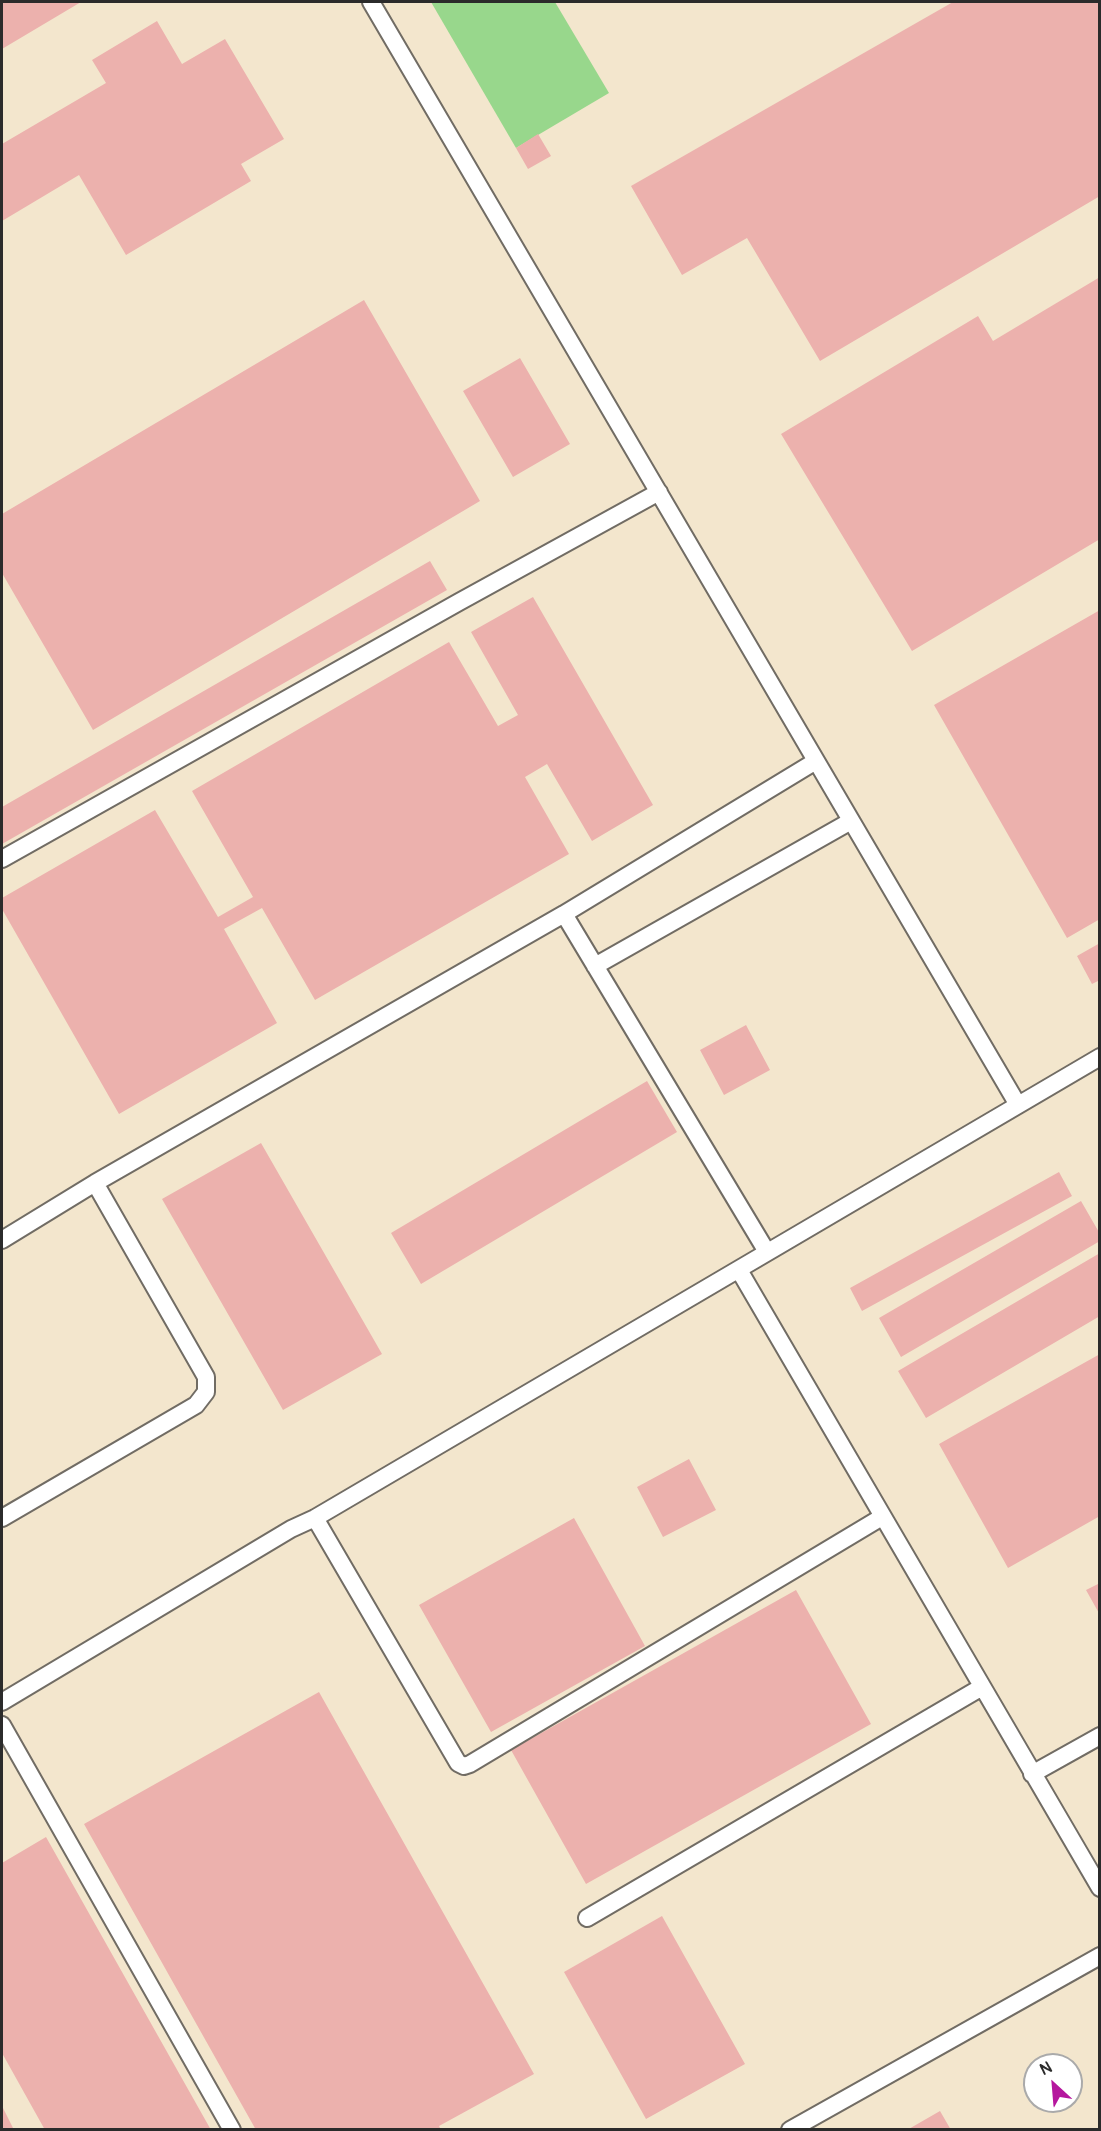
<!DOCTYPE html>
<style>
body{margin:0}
#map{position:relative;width:1101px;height:2131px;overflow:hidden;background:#f3e6cd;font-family:Pangolin,sans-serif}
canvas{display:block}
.frame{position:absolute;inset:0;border:3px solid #2b2b2b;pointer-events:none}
.north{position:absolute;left:1023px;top:2053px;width:60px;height:60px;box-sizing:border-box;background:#fff;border:2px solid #aaa;border-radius:50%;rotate:334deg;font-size:16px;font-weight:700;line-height:24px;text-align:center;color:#2b2b2b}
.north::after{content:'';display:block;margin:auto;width:21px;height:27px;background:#b5179e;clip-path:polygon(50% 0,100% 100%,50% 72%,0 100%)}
</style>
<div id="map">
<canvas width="1101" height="2131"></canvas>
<div class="frame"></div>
<div class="north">N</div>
</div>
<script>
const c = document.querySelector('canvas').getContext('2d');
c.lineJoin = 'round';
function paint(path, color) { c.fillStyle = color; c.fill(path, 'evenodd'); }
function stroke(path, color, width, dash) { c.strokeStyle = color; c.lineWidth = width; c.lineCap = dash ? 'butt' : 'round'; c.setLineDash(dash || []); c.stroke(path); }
paint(new Path2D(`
 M431 2H555L609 93 516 148Z`), '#98d78c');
paint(new Path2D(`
 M2 2H81L2 49Z
 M953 2H1100V196L820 361 747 238 682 275 631 186Z
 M157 21 182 64 225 39 284 139 241 164 251 181 126 255 79 175 2 221V144L106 83 92 60Z
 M538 134 551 156 528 169 516 148Z
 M1100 277V539L912 651 781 434 978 316 993 341Z
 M364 300 480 501 93 730 2 573V514Z
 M520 358 570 444 513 477 463 391Z
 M430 561 447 590 2 844V807Z
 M533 597 653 805 592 841 547 764 525 777 569 854 315 1000 262 908 224 929 277 1023 119 1114 2 909V898L155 810 218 917 253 897 192 791 449 642 498 726 518 715 471 632Z
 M1100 610V919L1067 938 934 705Z
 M1100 943V980L1092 984 1077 956Z
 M746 1025 770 1070 724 1095 700 1050Z
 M647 1081 677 1132 421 1284 391 1233Z
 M261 1143 382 1354 283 1410 162 1199Z
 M1059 1172 1072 1196 862 1311 850 1288Z
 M1081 1201 1100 1234V1241L901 1357 879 1318Z
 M1100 1253V1316L926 1418 898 1371Z
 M1100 1354V1516L1008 1568 939 1444Z
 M689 1459 716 1510 663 1537 637 1487Z
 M574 1518 645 1646 491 1732 419 1605Z
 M1100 1583V1615L1086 1590Z
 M796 1590 871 1724 586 1884 511 1750Z
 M319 1692 534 2074 439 2126 441 2130H256L84 1824Z
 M46 1837 211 2130H45L2 2053V1863Z
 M662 1916 745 2064 646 2119 564 1972Z
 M2 2106 14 2130H2Z
 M940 2111 951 2130H907Z`), '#ecb1ad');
const lane = new Path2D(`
 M371 2 1018 1105
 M2 859 459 602 659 492
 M564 914 767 1252
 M595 966 851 821
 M2 1240 95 1183 564 914 816 761
 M739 1270 1100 1888
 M2 1518 196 1405 206 1392V1377L95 1183
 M315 1518 458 1763 464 1766 470 1764 882 1517
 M2 1702 291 1529 315 1518 1100 1057
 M2 1725 232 2130
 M1032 1774 1100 1736
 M587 1918 982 1687
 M790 2130 1100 1956`);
stroke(lane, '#716c64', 20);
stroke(lane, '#fff', 16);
</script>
